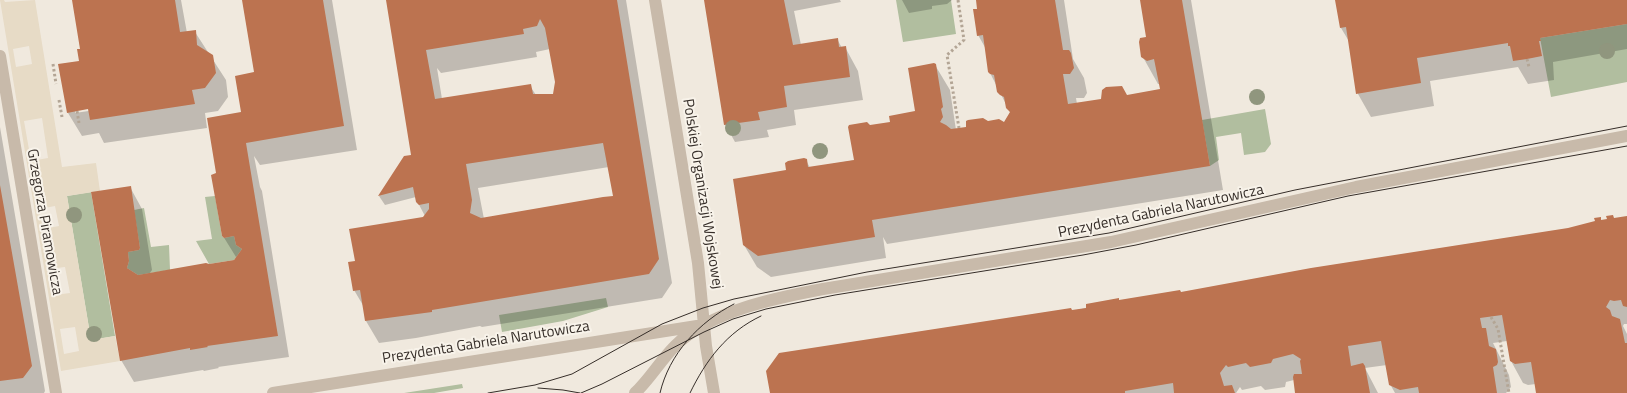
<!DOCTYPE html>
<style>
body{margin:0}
canvas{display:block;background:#f0e9de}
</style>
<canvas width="1627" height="393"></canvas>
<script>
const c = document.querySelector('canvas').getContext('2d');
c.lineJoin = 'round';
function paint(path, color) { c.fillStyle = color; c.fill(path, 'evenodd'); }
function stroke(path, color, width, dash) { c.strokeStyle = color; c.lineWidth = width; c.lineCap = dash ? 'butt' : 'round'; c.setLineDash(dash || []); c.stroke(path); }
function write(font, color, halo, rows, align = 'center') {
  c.font = font + ' "Titillium Web",sans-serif'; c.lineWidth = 4; c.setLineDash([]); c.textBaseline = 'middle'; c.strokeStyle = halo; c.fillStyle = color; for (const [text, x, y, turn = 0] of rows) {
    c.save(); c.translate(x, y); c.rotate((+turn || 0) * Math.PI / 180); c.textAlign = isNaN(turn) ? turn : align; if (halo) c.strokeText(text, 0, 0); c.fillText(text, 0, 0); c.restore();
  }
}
paint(new Path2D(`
 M896 0H951L956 34 903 42Z
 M1627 24V82L1551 97 1540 38Z
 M1265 109 1271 144 1265 152 1244 155 1241 133 1216 137 1219 160 1210 166 1202 120Z
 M91 192 115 336 91 340 67 196Z
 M215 196 222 236 224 238 234 236 236 245 242 249 234 260 209 264 196 241 212 239 205 197Z
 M144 208 151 247 169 245 170 270 138 275 127 268 129 261 128 252 139 250 140 248 134 210Z
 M606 298 608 307 563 321 502 332 499 315Z
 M462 384 463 388 434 393H404Z`), '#b1be9f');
paint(new Path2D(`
 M0 0H4L5 2 35 0 62 167 96 163 100 191 67 196 91 340 115 336 120 361 61 371ZM29 46 32 64 16 67 13 49ZM42 118 48 158 31 161 24 121ZM55 206 59 226 43 229 39 209ZM65 267 70 293 54 295 49 269ZM75 327 79 351 64 354 60 329Z`), '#e7dbc6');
paint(new Path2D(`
 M73 0H181L187 33 195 32 226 80 228 97 218 111 205 113 207 128 104 143 99 133 82 136 68 113 81 62 82 50ZM94 107 95 110 75 113V110Z
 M243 0H332L357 150 260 165 254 156 260 187 262 191 289 357 218 367 219 368 204 371 203 370 134 382 121 360 130 187 142 209 152 270 149 274 235 261 236 257 223 236 218 175 242 114 255 73Z
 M387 0H626L672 283 662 298 482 327 480 326 416 338 379 343 366 321 364 307 354 290 356 262 425 216 417 201 416 197 385 205 379 196 413 162ZM550 49 556 82 554 96 536 95 530 86 442 99 437 68 441 73 537 57 536 52ZM609 167 614 198 484 219 478 188Z
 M705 0H840L841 2 794 11 801 45 837 39 842 48 845 47 858 71 863 100 794 110 796 125 767 130 769 137 735 142 725 124Z
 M902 0H952L947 4 932 6V9L909 13Z
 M977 0H1064L1073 59 1084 78 1087 93 1084 98H1076L1077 104 1161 90 1160 84H1158L1144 59 1140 42 1147 38 1141 0H1191L1223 190 887 244 883 237 886 258 771 277 757 267 744 245 788 171 806 160 810 168 855 160 869 127 892 123 916 112 935 65 950 90 956 130 988 122 1005 124 1011 114 989 71 986 49 978 35 979 10Z
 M1336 0H1627V49L1553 62 1554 80 1528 84 1518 67 1430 81 1434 106 1371 117 1358 94 1350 43 1341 28Z
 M0 127 45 391 44 393H0Z
 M1627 217V324H1624L1623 326 1627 334V393H1538L1536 384 1528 385 1523 383 1511 361 1507 341 1493 343 1509 375 1511 387 1506 393H1395L1390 384 1387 365 1365 368 1378 393H1297L1294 380 1286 382 1285 387 1265 390 1261 386 1242 390 1240 387 1236 393H771L1072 311 1119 301 1181 293 1568 229 1596 222 1600 218 1602 221Z`), '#0003');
paint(new Path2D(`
 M72 0H175L180 32 196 30 197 45 213 55 216 73 205 88 192 90 195 104 90 120 88 109 67 113 58 64 79 61 77 49H80Z
 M242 0H323L344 126 246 143 278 336 207 346 208 347 190 350V348L120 361 91 192 131 186 140 248 139 250 128 252 129 261 127 268 138 275 206 263 209 264 234 260 242 249 236 245 234 236 224 238 222 236 211 175 216 173 207 118 241 112 235 76 254 72Z
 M386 0H617L659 259 649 274 432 310V312L365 321 360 290 353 291 348 262 355 261 349 229 423 217 429 209V203L419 205 416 202 413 187 378 196 404 156 411 155ZM540 19 545 28 555 82 553 94H533L531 84 435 99 426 50 524 34 523 29 537 26ZM603 143 613 196 603 197 481 218 470 213 472 200 466 164Z
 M704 0H784L793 45 838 38 839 47 846 46 850 77 784 86 787 107 758 112 760 120 724 125Z
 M976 0H1055L1063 50H1069L1071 53 1074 68 1070 74H1063L1068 104 1101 99 1102 90 1106 87 1122 86 1127 95 1160 89 1154 59 1147 61 1141 57 1139 42 1140 38 1146 37 1140 0H1182L1210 166 872 220 875 237 758 256 743 245 733 179 786 170 785 163 788 161 804 158 807 159 808 167 854 160 848 127 849 125 867 122 870 125 890 122 889 116 915 111 908 68 934 63 936 64 943 107 941 109 943 117 940 122 946 125 951 129 966 127V121L968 120 983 118 988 121 999 119 1004 122 1010 112 1006 108 1004 97 1000 95 997 92 994 75 990 74 988 72 983 35 977 36 973 9H977Z
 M1335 0H1627V24L1540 38 1541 41H1539L1542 56 1527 59 1513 61 1510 46H1508V43L1417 58 1421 83 1356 94 1346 27 1340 28Z
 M0 185 32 366 23 378 0 381Z
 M1613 215 1614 218 1627 216V307L1623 306 1621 300 1614 301 1610 300 1606 307 1610 310 1612 316 1620 319 1625 343H1627V393H1536L1531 362 1515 364 1510 361 1502 315 1480 318 1482 328H1486L1489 346 1496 349 1498 362 1497 365 1493 367 1497 393H1419L1418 387 1400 390 1389 385 1381 341 1348 346 1351 366 1363 363 1365 366 1370 393H1295L1293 377 1294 374H1302L1300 361 1301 359 1293 354 1273 359 1271 363 1250 367 1246 363 1228 367 1226 365 1220 373 1224 386 1232 385 1235 393H1174L1173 383 1125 391V393H770L766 371 779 353 1071 308 1072 310 1086 308V304L1119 298V300L1180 290 1181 292 1311 268 1568 228 1595 221 1594 218 1601 217V220L1607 219 1606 216Z`), '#bc7350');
stroke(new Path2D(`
 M958 0 964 40 947 55 959 128
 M1527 59 1529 67
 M53 64 56 84
 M59 100 62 117
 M77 111 79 123
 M1491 317 1498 329 1509 393`), '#b3a595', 3, [2.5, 2.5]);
stroke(new Path2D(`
 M655 0 698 263 706 346 714 393
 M0 56 56 393
 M273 393 697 326
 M635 393C650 379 660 361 675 346 710 311 775 298 823 289L1111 242 1356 187 1627 136`), '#c8baaa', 12);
stroke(new Path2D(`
 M538 388 563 390 580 393
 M488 393 535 385 572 374 662 324 703 308 734 299 867 272 1109 233 1295 190 1627 126
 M581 393 602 384 704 332 733 319 766 309 835 295 1083 255 1136 245 1348 196 1627 146
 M660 393C669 354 699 322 734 304
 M690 393C706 360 727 332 761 316`), '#362e29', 1);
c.fillStyle = '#90967e';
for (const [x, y] of [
 [1607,51],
 [1257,97],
 [733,128],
 [820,151],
 [74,215],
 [94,334]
]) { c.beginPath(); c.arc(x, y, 8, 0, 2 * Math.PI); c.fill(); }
write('15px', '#362e29', '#f8f3ea', [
 ["Polskiej Organizacji Wojskowej",702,194,81],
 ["Prezydenta Gabriela Narutowicza",1161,212,-12],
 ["Grzegorza Piramowicza",44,222,80],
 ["Prezydenta Gabriela Narutowicza",486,343,-9]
]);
</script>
